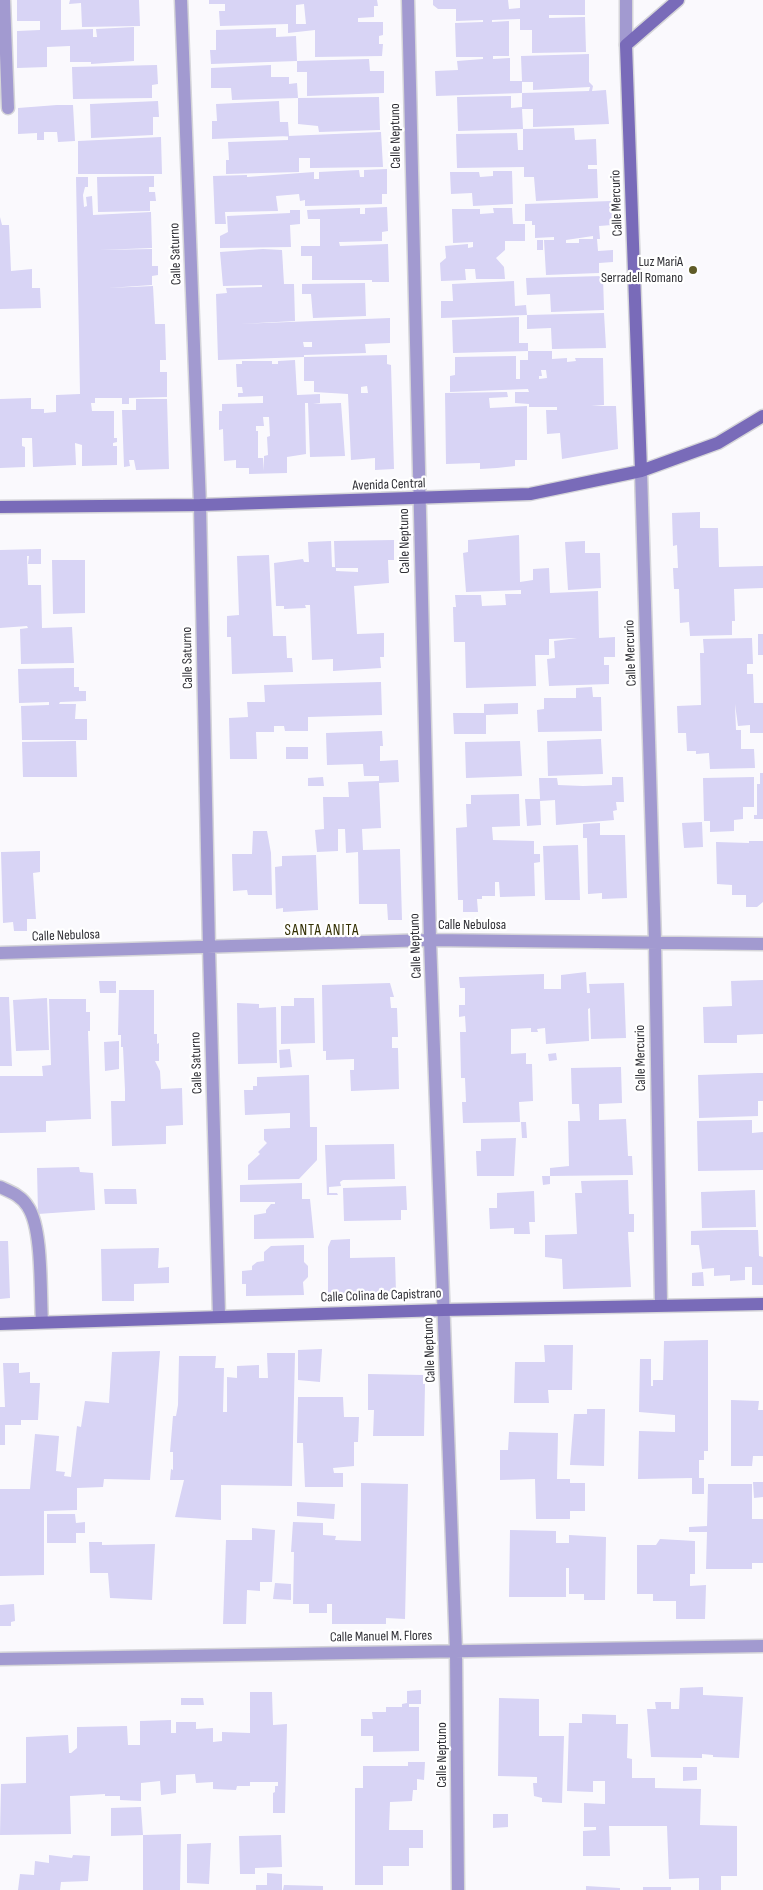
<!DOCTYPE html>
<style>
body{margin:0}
canvas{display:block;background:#faf9fd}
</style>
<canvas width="763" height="1890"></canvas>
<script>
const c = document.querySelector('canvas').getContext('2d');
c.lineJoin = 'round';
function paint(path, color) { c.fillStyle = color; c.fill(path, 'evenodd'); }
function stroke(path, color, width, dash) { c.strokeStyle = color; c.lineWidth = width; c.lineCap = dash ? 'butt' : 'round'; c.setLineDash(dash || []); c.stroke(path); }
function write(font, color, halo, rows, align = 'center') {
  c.font = font + ' "Sofia Sans Condensed",sans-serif'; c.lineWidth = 4.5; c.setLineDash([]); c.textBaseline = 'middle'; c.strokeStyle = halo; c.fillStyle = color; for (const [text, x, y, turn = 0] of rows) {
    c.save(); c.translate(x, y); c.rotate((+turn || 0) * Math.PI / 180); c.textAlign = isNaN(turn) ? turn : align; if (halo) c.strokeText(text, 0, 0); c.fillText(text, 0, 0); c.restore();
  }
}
paint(new Path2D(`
 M17 0H61V30L93 29V37H97L96 29 134 27V61L91 64V62H70V46L47 47V67L17 68V31L40 30V21H17Z
 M70 0H139L140 26 82 27 81 3 69 4Z
 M209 0H377L378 6H374V17L358 18V22H383V35L379 36V44H383L382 56 315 57V30L288 33V24L220 26 219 11H225V4H209ZM304 4 306 24H296V5Z
 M433 0H508L509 9 520 8V0H585V15H549V18L585 17 586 52 532 53V30H520V19L492 20V22L509 21V56H493V59L510 58V81H522L521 56 589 54V82L593 86 592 91 606 90 609 124 533 127V109H522L523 129 458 131 457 97 511 96V108L522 107V93L589 91 590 87 533 90V82H522V93L436 96 435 71 458 70 457 61 483 59V57H456L455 23 483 22V20L456 21V9H438L433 5Z
 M276 28V37L296 36 297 61 211 64 210 50H216V30Z
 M369 59 370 71H384V93L307 96V72H297V61Z
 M157 65 158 84 152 85V98L73 99 72 67Z
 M271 65V77H289V84L297 83 298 98 232 100 231 88H211V68Z
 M379 97 380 130 319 132 318 126 298 124V98Z
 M158 101 159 117H153V135L91 138 90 104Z
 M279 101 280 122H288L289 136 212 139V121H217L216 104Z
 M57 105H73L75 141 58 142 57 132H44V140H37V133L18 134V108Z
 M574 128 575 140 596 139 597 165H588V169H597L598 198 536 201 534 177H524V167L457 168 456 134 517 133 518 150H523V129Z
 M381 132 383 167 310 168V158H299V172L226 174V160H229L228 142 288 140V136Z
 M161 137 162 174H78V141Z
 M387 169V194H382V204L305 206V200L300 201 299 194 276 196 278 211 225 212 226 224H215L213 176 247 175V177L314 172V179H319V172L359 170 360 177H364V170Z
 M493 171H512L513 204 473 206 472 193 451 194 450 172H479L480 177 493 176Z
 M154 176V187H149V192H155L156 201H150V211L98 212 97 177Z
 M76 177H88V187H85L83 195 84 207 87 206 86 197 92 196 93 215 151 212 152 248 99 250 152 249V266H158V275L152 276V285L108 288 153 286 155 324H165L166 360H160V372H167V397L129 398V404H122V398H95V403H91L92 411H114V438H117V442L113 443V446H117V465L82 466V445L75 443 76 465 33 467 32 438H22V446L25 447V467L0 468V399L31 398V409H44V413L56 412V395L80 394Z
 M611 201 612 225 599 226 600 239H597L598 251 613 250V262L599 263V273L546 275 544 240H554V237L535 238V225H532V221H525V204ZM593 236V239H579V243H566V240Z
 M387 207 388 231 382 232V241L339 242 340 246 388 244 389 282H372V280H312V256H301V246H320V219H308L307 210 360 208V214H365V208Z
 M493 208H512L513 224H525V241H505V250L496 258 504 267 505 279H476L475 269H465L466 280 441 281 440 263 446 258 445 246 468 244V248L473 247V242L453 243 452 209H480V214L494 213Z
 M290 210H300V224L290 225 291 247 220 248V236L228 232 227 216 290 213Z
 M0 217 2 225H9L11 271 32 269V288H40L41 308 0 309Z
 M537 240H543V250H537Z
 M263 249 282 250 284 284H294L295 321 239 324 390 318V343L365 344 366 353 304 355V357L218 360 216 294 227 293 226 288 262 287V285L223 286 220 252ZM303 342H312V347H304Z
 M603 276 604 310 551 312 550 294 527 295 526 278Z
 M514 281 515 306 526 305 527 315 441 318V301H453L452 284Z
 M365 283 366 316 313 318 311 294H302V284Z
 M604 313 606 348 552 349 551 328 527 329V315Z
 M519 317V343H528V351H552V359L567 358V362L576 361 575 358H603L604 405 591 406H616L618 449 562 459 560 433 547 434 546 410H557V407H529V404L515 403V392H529L528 389 450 392V376L455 375V357L516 356V379H520V360H528V351L453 353 452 320ZM541 370H546L547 378 539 379V376H542Z
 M387 355V364L391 365 394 469 375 470V458L351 460 348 394 314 392V381H304V357ZM367 386 368 393H361V387Z
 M295 360 297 395 320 394V403L313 404 341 403 345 456 310 457 308 403H305L306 454 287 457V473L249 474V468H236V460L224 461 223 429 219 430V411H222V404L263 403V396L238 397V393H243L242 387H237L236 364H242V361H272V364H278V361ZM263 417H269L270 436 267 437 268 455 264 456V471L263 458H258V431H256V426H264Z
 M507 392 508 397 489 398 490 408 527 406V460H515V466L497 468 480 469V463L446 464 445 393Z
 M136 399H167L169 469 136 470 134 460H129L130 466 124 467 122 410H136Z
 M700 512V528H718L719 567 763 566V588L734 589 735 621H732V635L690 636 689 622 680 623 679 589H674L673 568H678L677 545 673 546 672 513Z
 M519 535 520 582 533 580V569L549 568 550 593 598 591 599 638 615 637V657H604V665H609V684L549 686 547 659 555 658 554 641 577 638 549 639V655H535L536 686 466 688 465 642H454L453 607H456L455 595H481L482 606 506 605 505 594H521V590L466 592 463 553 468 552V540Z
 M394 540V560H388L389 583 354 586 357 634 384 633V657H380L381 668 333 671V659L312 660 310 605H305L306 608 284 609V606H276L274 563 303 559 304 562H309L308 542 331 541 332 567H335L334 541ZM336 568H358V572L336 571Z
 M585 541V553H600L601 588 568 590 565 542Z
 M41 549V564H28L29 556H27L28 585H41L42 628 72 627 74 663 21 664 20 629 28 628 27 626 0 628V550Z
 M269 555 273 636H286L287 658H292L293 672 232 674 231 637H227V616L239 615 237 556Z
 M52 560H85V613L53 614Z
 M758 634H763V655H758Z
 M752 638 753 664H747V674H753L754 703H763V733H750V725L738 726 735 704 736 730H741V749H754L755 768 710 769 709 753 696 754V751H687L686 733H678L677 706 701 705 700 653H704L703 639Z
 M74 668V687H79V691H86V701L60 702 59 704H76L75 719H87V740H22L21 706 49 705V702L19 703 18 669Z
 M381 682 382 715 308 717V731H285L284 726H274V732H256L257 759H230L229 718 248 717 247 702H265L264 685Z
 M592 687 593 697H601L602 731 538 732 537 710 544 709V698H576V688Z
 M518 703V714L486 715V734H454L453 713H484V704Z
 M382 731 383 746H380V761L398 760 399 782 379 783 381 828 362 829 363 850 400 849 402 920H388L387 904H359L358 852 346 853 345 829H338V851L317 852 315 830 324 829 323 797H349L348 782 379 781V776H364L363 764 327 765 326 733Z
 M601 739 603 774 548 776 547 741Z
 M76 741 77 777H23L22 742Z
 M520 741 522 776 466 778 465 742Z
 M286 747H308V759H286Z
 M760 773H763V819H754V815H757V784H760Z
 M323 777 324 786H308V778Z
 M612 777H623L624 802H616L617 810 613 811 614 820 556 825 555 800 540 801 541 825 527 826 525 799H540L539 778H557L558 785 583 786 612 785Z
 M754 777V807H743V819L734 820V831L710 832V821H704L703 778Z
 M519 794 520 826 492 827 493 840 534 841V854H540V862L534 863 535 896 500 897 499 882H495V896H482V899H477L478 912H463V900H458L456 828 467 827 466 804H471V795Z
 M702 822 703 847 684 848 682 823Z
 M600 823V835H625L627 898 602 899V893L588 894 587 838H583V824Z
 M253 831H267L271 853 272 895H248L247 890 233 891 232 854H252Z
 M749 841H763V902L757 907H746V895H732V885L717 884 716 842 749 843Z
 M578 845 580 900H545L543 846Z
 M40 851V872L33 873 36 919H27V931H14L13 922 3 923 1 852Z
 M316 855 318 910 283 912V908L276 909 275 867 282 866V856Z
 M586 972 587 993H590L589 984 624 983 626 1038 591 1039 590 1008 588 1009 589 1041 546 1044 545 1028 537 1029 538 1032H531V1028L511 1029V1054L526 1053V1064H532L533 1101 519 1102 520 1122 463 1123 462 1102H466L465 1078H461L460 1032H466L465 1016 459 1017V1005H465V988H460L459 977 544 974V989H561V975Z
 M763 980V1034L737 1035V1043H704L703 1007 732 1006 731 981Z
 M99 981H116V993H100Z
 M390 983 394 997H390L391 1008H397L398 1037H392V1048H398L399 1089 351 1091 350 1070H354V1059L326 1060V1051H323L322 985Z
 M119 990H154V1034H157V1044L159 1043V1061H155L160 1071 161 1089 182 1088 183 1125 166 1126V1144L112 1146 111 1101H125V1090L123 1047H121V1035H118Z
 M0 997H9L12 1066H0Z
 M47 998 49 1050 16 1051 13 1000Z
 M294 998H314L315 1043 281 1044V1006H294Z
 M49 999H86V1012H90V1031H88L91 1119 46 1121V1132L0 1133V1076H43L42 1066 51 1065Z
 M237 1003 259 1004V1008L276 1007 277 1063 238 1064Z
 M119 1041V1069L105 1071 104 1042Z
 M290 1049 292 1067 280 1068 279 1050Z
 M556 1053 557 1060 549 1061 548 1054Z
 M621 1067 622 1103 599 1104V1120L626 1119 628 1156H632L633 1175 550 1176V1168L569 1166 568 1121H580L579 1104H572L571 1068Z
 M758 1073H763V1101H758V1116L699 1118 698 1075Z
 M309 1075 310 1127H317V1160L299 1179 248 1180V1165L260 1154 258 1152 267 1143 264 1140V1129L290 1128V1113L245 1115 244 1090H253V1086H257V1077Z
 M752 1120V1133L763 1132V1170L698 1171 697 1121Z
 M521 1122H526L527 1138H522Z
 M516 1138 514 1176H477L476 1151H481V1139Z
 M394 1144 395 1179 343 1180 340 1182 341 1186 329 1187V1193H337L338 1195H327L325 1145Z
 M79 1167 80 1172 93 1173 95 1210 38 1214 37 1168Z
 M542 1176H550V1184L543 1185Z
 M628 1180 629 1214H634V1232H628L631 1287 563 1289 562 1259 545 1257V1235L577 1234 575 1193H582L581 1181Z
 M302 1183V1199H310L314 1238 254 1239V1215L266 1213V1210L271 1204H275V1202H240V1185Z
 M406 1186 407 1210H401V1220L344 1221 343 1188Z
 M104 1189H136L137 1204H105Z
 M755 1190 756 1227 702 1228 701 1192Z
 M534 1191 535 1222H529L530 1234H514V1228L490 1229 489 1208H497V1193Z
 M722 1230H758L759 1256 763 1257V1285H752V1267H745V1280L730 1281V1275L714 1276V1268L702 1269 699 1245H691V1231Z
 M350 1239V1258L395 1257 396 1293 328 1295V1247L331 1240Z
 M0 1241H8L10 1298 0 1299Z
 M304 1245V1262L308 1266V1277L303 1282 304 1295 246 1296V1284H242V1271L252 1270V1266L257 1262 264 1261V1252L271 1246Z
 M159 1248 158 1268 169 1267V1283L134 1284V1301H102L101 1249Z
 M703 1272 704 1286H692V1273Z
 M708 1340V1451H704V1460H699V1478H704V1494H692V1478L638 1479 639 1431 675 1432V1415L639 1412 640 1359H651V1386H653V1380H663L664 1341Z
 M544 1345H573L572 1390H548L549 1403H514L515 1362H545Z
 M322 1349 320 1382 298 1380V1350Z
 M160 1351 150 1480 104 1479 103 1487 77 1488V1510L44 1511V1575L0 1576V1489H30L35 1434 59 1436 56 1471 65 1472 64 1476 71 1477 77 1426 81 1427 85 1401 109 1403 112 1352Z
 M267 1353H295L292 1486 221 1485V1520L175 1517 184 1480H170L171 1469 173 1470V1452H170L173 1416H176L178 1405 179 1356H216L215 1368H224L223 1412H227V1377L237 1378V1366L259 1365V1378H268Z
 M3 1363H19V1373L30 1372V1383H40L38 1420H21V1425H5V1445H0V1407H5Z
 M368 1374 423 1375V1384H425L424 1436H373L374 1410H368Z
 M298 1397H343L344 1417H359L358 1442H354V1466L333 1468 334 1473H343V1487H305L303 1443H297Z
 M731 1400 759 1401 758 1410H763V1456H753L752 1466H731Z
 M587 1409H605L604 1466 570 1465 574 1414H587Z
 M509 1432 558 1433 557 1479H570V1483H585V1511H570V1519H536L535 1479 500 1480V1450H508Z
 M753 1482H763V1497L754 1498Z
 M361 1483 408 1484 405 1619 386 1618V1624H332V1604H327V1613H309V1604H293L294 1552H291L293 1522 323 1523V1535L336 1536 335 1540 361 1541Z
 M708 1484H752V1519H763V1563H752V1569H706L707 1532H689V1527L707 1526Z
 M297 1502 335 1504 334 1519 297 1516Z
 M47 1514H75L76 1523 85 1522V1533H76V1543H47Z
 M252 1528 275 1530 272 1582H260V1591L247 1590 246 1624H223L226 1540H252Z
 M510 1530 556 1531V1543H569V1535L606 1537 605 1600H584V1594H569V1568H566V1597H509Z
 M660 1539 695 1541V1574H690V1586L706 1585 705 1619H676V1601H653V1594H637V1545H656Z
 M89 1542H102V1545L155 1544 152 1600 110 1598 108 1573H90Z
 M275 1583 291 1584V1600L273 1599Z
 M14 1604 15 1621 11 1622V1626H0V1605Z
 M703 1687V1695L743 1697 739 1758 713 1757V1755L702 1754V1758L651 1757 647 1709H656L655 1702H671V1709H679L680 1688Z
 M421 1690V1704H409V1707H419V1751L373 1752V1736H361V1719H373L372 1712H386V1707H402V1704L407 1703V1691Z
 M250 1692H272L273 1725 287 1724 285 1813H273V1793L275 1792V1786H278V1782H250V1786H237L236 1790 213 1789V1782L196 1783 195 1774 176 1775V1793L161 1795 160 1781 141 1783V1801L120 1800V1796H105V1794L70 1796 71 1834 0 1835 1 1784 26 1783V1737L68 1735 69 1753H71L77 1748V1727L127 1726 128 1745H140V1721L171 1720V1733H176V1722H196V1729L213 1728V1742L222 1741V1732L250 1733Z
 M181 1698H203L204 1705H181Z
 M499 1698 539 1699V1736H564L562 1803 542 1802V1798L534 1796 533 1783H537V1777L498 1776Z
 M582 1714 616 1715V1724H628L627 1758 632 1759V1778H655V1788L701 1789 700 1825 737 1826V1876H721V1890H699V1878L669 1879 667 1826H609L610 1856H583V1831L596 1830V1827H584V1803L605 1804V1781H593V1792L567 1791 569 1723H582Z
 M408 1762H425L424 1780 417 1779V1790H413L412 1801 390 1802 389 1830H423V1848H409V1866H383V1885H355V1788H363V1766H408Z
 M683 1767H697V1780L683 1781Z
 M141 1807 143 1835 111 1836V1808Z
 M493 1814H508V1827L493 1828Z
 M181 1834 180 1890H143V1835Z
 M281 1835 282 1867 255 1868V1874H240L239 1836Z
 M211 1843 209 1884 187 1883V1844Z
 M49 1855 72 1858 73 1855 90 1856 88 1881 61 1882 60 1890H18L20 1874 34 1875 35 1861 49 1863Z
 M267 1873 282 1874V1890H256V1885H267Z
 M284 1885 323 1886V1890H283Z
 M586 1886 620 1888V1890H586Z
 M643 1887H671V1890H643Z`), '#d8d4f5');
const lane = new Path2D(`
 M0 1187C11 1192 22 1196 28 1207 43 1229 40 1294 42 1322`);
const street = new Path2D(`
 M4 0 8 108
 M181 0 200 505 209 947 219 1316
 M408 0 430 940 456 1651 458 1890
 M626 0V45
 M641 471 655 942 661 1305
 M0 953 430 940 763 944
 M0 1659 763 1646`);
const secondary = new Path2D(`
 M641 471 626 45 678 0
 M0 507 200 505 530 494 641 471 718 443 763 416
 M0 1324 443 1310 763 1304`);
stroke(lane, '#d5d5d9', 15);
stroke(street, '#d5d5d9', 15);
stroke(secondary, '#d5d5d9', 15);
stroke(lane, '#a29ad0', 12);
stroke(street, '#a29ad0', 12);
stroke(secondary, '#796bb9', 12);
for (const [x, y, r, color] of [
 [693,270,5,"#5f5b27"]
]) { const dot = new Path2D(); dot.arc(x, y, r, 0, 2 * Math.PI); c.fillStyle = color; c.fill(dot); stroke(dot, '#fff', 2); }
write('14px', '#2f2f35', '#fff', [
 ["Calle Neptuno",396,136,-91],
 ["Calle Mercurio",617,203,-92],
 ["Calle Saturno",176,254,-92],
 ["Avenida Central",389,485,-2],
 ["Calle Neptuno",405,541,-91],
 ["Calle Mercurio",631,653,-92],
 ["Calle Saturno",188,658,-91],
 ["Calle Nebulosa",472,925],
 ["Calle Nebulosa",66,936,-2],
 ["Calle Neptuno",416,946,-92],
 ["Calle Mercurio",641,1058,-91],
 ["Calle Saturno",197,1063,-92],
 ["Calle Colina de Capistrano",381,1296,-2],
 ["Calle Neptuno",430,1350,-92],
 ["Calle Manuel M. Flores",381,1637,-1],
 ["Calle Neptuno",442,1755,-90]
]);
write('14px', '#2f2f35', '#fff', [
 ["Luz MariA",683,262],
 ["Serradell Romano",683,278]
], 'right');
c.letterSpacing = '1px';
write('15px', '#322e02', '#fff', [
 ["SANTA ANITA",322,931]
]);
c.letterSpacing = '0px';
</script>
